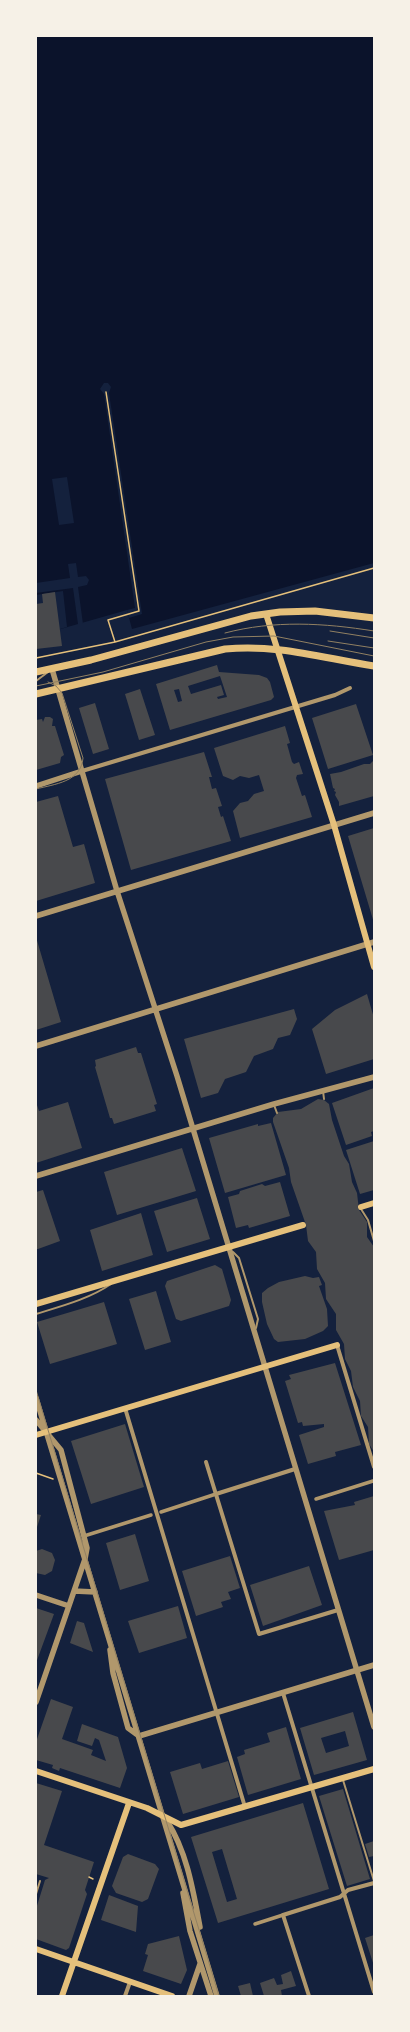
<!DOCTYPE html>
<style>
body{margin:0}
#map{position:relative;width:410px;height:2032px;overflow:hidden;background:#14213d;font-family:"Libre Baskerville",serif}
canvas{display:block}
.frame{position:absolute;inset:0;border:37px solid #f6f1e7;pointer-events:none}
</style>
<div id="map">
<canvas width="410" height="2032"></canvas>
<div class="frame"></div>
</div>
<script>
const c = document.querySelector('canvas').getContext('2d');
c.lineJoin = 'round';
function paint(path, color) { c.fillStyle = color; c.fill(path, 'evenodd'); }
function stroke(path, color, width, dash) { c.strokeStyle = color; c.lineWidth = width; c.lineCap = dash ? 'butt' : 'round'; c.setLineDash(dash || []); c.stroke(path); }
paint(new Path2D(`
 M36 36H374V563L132 629 127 610 36 636Z`), '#0b132b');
paint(new Path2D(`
 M104 383H108L111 387 109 393 142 614 129 618 127 610 135 608 104 394 100 389Z
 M67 477 74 523 59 525 52 479Z
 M76 563 78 577 86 576 89 580 87 585 78 587 83 624H78L73 588 36 593V583L70 578 68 564Z
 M63 591 67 627 36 636V595Z`), '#14213d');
paint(new Path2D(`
 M55 592 62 646 36 649V604L43 603 42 594Z
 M217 665 219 672 259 675 267 678 270 682 274 697 271 700 170 730 156 684ZM220 676 227 697 218 699 217 697 224 695 221 685 191 694 188 686ZM179 689 182 701 178 702 174 690Z
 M140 689 155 735 139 740 125 694Z
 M95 703 109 749 93 754 79 708Z
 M356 704 373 755 328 769 312 718Z
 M45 717H50L53 719 52 726H55L64 755 61 757 60 763 36 770V720L42 719 43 722Z
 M285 726 290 743 287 744 292 762 294 764 299 762 303 774 297 775 296 778 302 796 305 795 312 817 240 838 233 811 240 803 248 801 254 794 264 791 259 775 249 778 240 776 233 780 223 776 214 748Z
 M204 752 212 777H209L212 789 216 788 222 806 218 807 221 817 223 816 231 841 131 870 105 779Z
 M374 760V796L339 806V802L335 795 336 792 334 791 335 789 333 788 330 774 341 772 364 764H370Z
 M58 796 73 847 84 844 95 883 36 901V802Z
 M374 828V923L348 836Z
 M36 937 61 1022 36 1030Z
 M367 994 374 1018V1059L326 1074 312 1029 335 1010Z
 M294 1009 297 1019 290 1035 278 1038 273 1049 254 1056 246 1072 225 1079 218 1093 201 1098 184 1039Z
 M136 1047 138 1053H141L157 1104 154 1105 156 1111 114 1124 112 1118H110L95 1067 96 1066 95 1060Z
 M374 1088V1131L371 1132 372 1136 346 1145 332 1103Z
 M318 1099 324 1100 329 1104 332 1120 344 1156 349 1164 352 1182 357 1193 359 1210 367 1222V1237L374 1247V1452L369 1444 368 1427 361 1416 360 1401 353 1387 351 1371 345 1359 344 1344 336 1330V1314L326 1299 325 1283 317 1269 316 1252 308 1241 306 1225 291 1182 289 1168 273 1122V1118L278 1112 301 1109Z
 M36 1102 39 1111 68 1102 82 1148 36 1163Z
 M271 1123 286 1175 225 1193 209 1138 258 1124V1126Z
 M374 1141V1190L360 1194 346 1150Z
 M182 1148 196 1191 117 1215 104 1172Z
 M280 1182 290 1216 249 1228 248 1225 236 1228 228 1197 239 1194 240 1191 262 1184 265 1186Z
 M43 1190 60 1241 38 1249H36V1192Z
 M197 1198 210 1239 167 1252 154 1211Z
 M141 1213 153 1255 102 1271 90 1230Z
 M215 1265 222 1269 231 1300 229 1306 181 1321 176 1319 165 1286 167 1281Z
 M305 1276 313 1278 319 1277 322 1285 319 1286 327 1309 328 1326 323 1331 305 1339 278 1342 274 1339 267 1324 262 1302V1293L268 1288 279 1282Z
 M156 1291 171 1342 145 1350 129 1299Z
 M104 1302 117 1344 50 1364 37 1322Z
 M335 1363 361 1445 335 1452 336 1456 308 1464 299 1435 324 1427V1424L303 1426 302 1422 298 1423 285 1381 291 1379 289 1375Z
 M125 1424 144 1487 91 1504 71 1441Z
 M374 1496V1550L339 1560 324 1511 355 1505 354 1502Z
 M36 1514 41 1515 36 1530Z
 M135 1534 149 1581 120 1590 106 1543Z
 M42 1549 52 1553 55 1560 52 1571 45 1575 36 1573V1551Z
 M230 1556 240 1588 228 1592 231 1599 221 1602 223 1607 196 1616 182 1571Z
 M309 1566 322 1605 263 1626 250 1585Z
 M178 1606 187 1638 139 1653 128 1621Z
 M36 1608 54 1614 36 1663Z
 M77 1621 84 1623 93 1652 70 1643Z
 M51 1699 73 1707 62 1739 93 1750 91 1755 106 1761 99 1740 95 1738 92 1746 77 1741 82 1724 118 1737 127 1768 120 1788 60 1768 59 1771 52 1768 53 1765 36 1760V1742Z
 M353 1712 367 1760 314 1775 300 1728ZM345 1731 349 1746 326 1753 321 1738Z
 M286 1727 301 1779 248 1795 237 1757 245 1754 244 1750 270 1742 267 1733Z
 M228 1761 239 1797 183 1814 170 1772 200 1763 202 1769Z
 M36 1783 62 1791 44 1845 94 1862 85 1890 87 1894 69 1948 66 1950 36 1939V1909L45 1880 49 1878 36 1874Z
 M343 1789 370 1879 347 1886 319 1796Z
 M303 1803 329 1889 218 1923 191 1837ZM222 1849 237 1899 227 1902 212 1852Z
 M374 1841V1856L369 1857 365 1844Z
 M128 1854 155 1864 159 1869 148 1899 142 1902 116 1893 112 1886 123 1857Z
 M109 1895 138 1906 136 1932 101 1920Z
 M374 1935V1966L365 1938Z
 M179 1936 187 1970 181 1984 143 1971 148 1955 145 1954 148 1944Z
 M291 1971 296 1986 281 1990 282 1996H264L260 1983 274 1978 277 1985 283 1984 281 1975Z
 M250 1983 253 1996H241L238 1986Z`), '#48494c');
stroke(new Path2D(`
 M106 392 139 611 108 620 115 642
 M36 658 115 642 374 568
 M36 1473 53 1479
 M89 1877 93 1879`), '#e5c07b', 1.5);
stroke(new Path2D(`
 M36 681 48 672
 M323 1091 324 1099
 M274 1105 277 1113
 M361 1209 368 1220 374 1241
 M233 1252 239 1258 258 1319 256 1328
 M36 1314C62 1306 89 1299 111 1284
 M343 1780 374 1881
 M36 1894 40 1881`), '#b1986c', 2);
stroke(new Path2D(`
 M316 1499 373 1481
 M161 1512 216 1494
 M84 1536 151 1515
 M255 1924 283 1915`), '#b1986c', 3.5);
stroke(new Path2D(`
 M82 771 335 695 350 688
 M337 1345 374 1467
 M125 1408 245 1807
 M206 1462 259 1634 338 1610
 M216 1494 295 1469
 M283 1693 374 1992
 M125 1996 130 1982
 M309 1996 283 1915 340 1897 348 1890 374 1883`), '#b1986c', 4);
stroke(new Path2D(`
 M52 669 117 891 177 1076 374 1727
 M36 786 82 771
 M36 916 374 813
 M36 1046 374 942
 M36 1176 274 1104 374 1077
 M36 1398 217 1996
 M36 1420 61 1450 87 1548 85 1559 36 1702
 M74 1591 95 1592
 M36 1595 69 1606
 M110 1650 113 1673 128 1728 139 1736
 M139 1736 374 1665
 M167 1821C187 1852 193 1890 200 1927
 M183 1893 190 1931 211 1996
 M189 1996 200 1964`), '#b1986c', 5.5);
stroke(new Path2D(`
 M266 614 334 825 374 967
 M361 1207 374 1203
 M36 1304 303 1225
 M36 1435 337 1345
 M36 1771 147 1808 181 1825 374 1769
 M36 1949 172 1996
 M62 1996 129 1803`), '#e5c07b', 6);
stroke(new Path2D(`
 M36 672 91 660 251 616 280 612 315 611 374 618
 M36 694 225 649C279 644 322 658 374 666`), '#e5c07b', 7);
stroke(new Path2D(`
 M330 631 374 638
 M225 633C274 620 324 623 374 631
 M328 641 374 648
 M36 686 103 672 206 642 233 637 274 636 374 656
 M36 789C55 784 81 782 83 758L62 693 56 686 48 682
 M36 1390 219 1996`), '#918062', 1);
</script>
